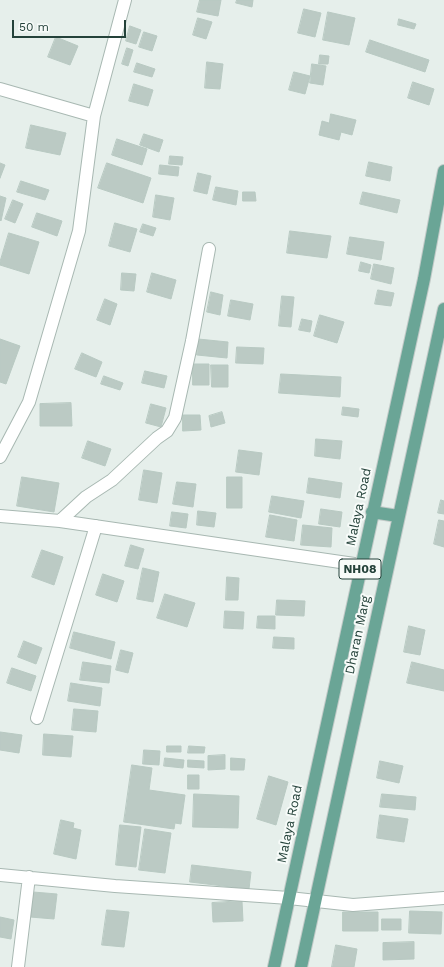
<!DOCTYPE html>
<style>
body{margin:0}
#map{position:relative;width:444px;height:967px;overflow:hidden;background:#e6efeb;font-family:"Work Sans",sans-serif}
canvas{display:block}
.scale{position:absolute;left:12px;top:20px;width:114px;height:18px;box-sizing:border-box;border:2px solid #24423a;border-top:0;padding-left:5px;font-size:12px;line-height:14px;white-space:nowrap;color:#24423a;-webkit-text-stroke:3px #f7fbf9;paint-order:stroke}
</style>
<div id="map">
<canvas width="444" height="967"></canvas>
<div class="scale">50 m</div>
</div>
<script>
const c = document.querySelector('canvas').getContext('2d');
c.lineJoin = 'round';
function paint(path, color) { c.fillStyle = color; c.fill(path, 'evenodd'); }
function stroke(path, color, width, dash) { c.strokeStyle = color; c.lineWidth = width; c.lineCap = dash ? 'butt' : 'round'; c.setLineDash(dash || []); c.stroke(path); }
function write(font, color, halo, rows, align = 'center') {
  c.font = font + ' "Work Sans",sans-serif'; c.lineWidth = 4; c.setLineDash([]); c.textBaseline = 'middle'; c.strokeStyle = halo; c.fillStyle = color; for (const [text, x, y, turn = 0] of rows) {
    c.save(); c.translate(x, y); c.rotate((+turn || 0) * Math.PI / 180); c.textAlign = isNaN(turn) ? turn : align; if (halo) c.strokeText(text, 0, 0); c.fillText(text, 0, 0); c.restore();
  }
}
const building = new Path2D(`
 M200 0H221L218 16 197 12Z
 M237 0H253L252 7 236 3Z
 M304 9 321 13 315 37 298 33Z
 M328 12 355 18 349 45 323 40Z
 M198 18 212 22 206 39 193 35Z
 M399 19 416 24 414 29 398 25Z
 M130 26 141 30 136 44 126 41Z
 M144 32 157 36 152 51 139 47Z
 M56 37 78 46 70 65 48 57Z
 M370 40 429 60 425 72 366 52Z
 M127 48 133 50 128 66 122 64Z
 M320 55 329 56 328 64H319Z
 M207 62 223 64 220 89 205 88Z
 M137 63 155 69 152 77 134 72Z
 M312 64 326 66 323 85 310 83Z
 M294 72 310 76 305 94 289 90Z
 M413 82 434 89 429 105 408 98Z
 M134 84 153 90 148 106 129 101Z
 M331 114 356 120 352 135 341 132 339 140 319 135 322 121 329 123Z
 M31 125 66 133 60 155 26 148Z
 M144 134 163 140 159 152 140 145Z
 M117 139 147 149 142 165 112 155Z
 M170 156 183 157 182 165 169 164Z
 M369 162 392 167 390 181 366 176Z
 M0 163 5 165 0 178Z
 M107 163 151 178 143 203 98 188Z
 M160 165 179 167 178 176 159 174Z
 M198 173 211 176 207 194 194 191Z
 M21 181 49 190 45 200 17 192Z
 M216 187 238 191 236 205 213 200Z
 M243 192H255L256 201H243Z
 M363 192 400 200 397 213 360 204Z
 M156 195 174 198 170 220 153 217Z
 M0 196 6 198 1 221 0 220Z
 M13 200 23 204 15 223 5 219Z
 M37 213 62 221 57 236 32 227Z
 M115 223 137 229 130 252 109 246Z
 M143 224 156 228 153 236 140 232Z
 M290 231 331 236 327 258 287 253Z
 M9 233 39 242 29 274 0 265V262Z
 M350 237 384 242 381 260 347 254Z
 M361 262 371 265 369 273 359 271Z
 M374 264 394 268 391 284 371 279Z
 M122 273 136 274 134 291 121 290Z
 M152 273 176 280 171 299 147 292Z
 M378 290 394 293 391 306 375 304Z
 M211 292 223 295 220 315 207 312Z
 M282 296 294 297 291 327 279 326Z
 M105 299 117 304 110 325 97 320Z
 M231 300 253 304 250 320 228 316Z
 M320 315 344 322 337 343 314 336Z
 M302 319 312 321 310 332 299 330Z
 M0 339 20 346 6 384 0 382Z
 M198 339 228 342 227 358 197 355Z
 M237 347 264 348 263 364 236 363Z
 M82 353 102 362 96 377 75 369Z
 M193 364H209V385H193Z
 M211 365H228V387H212Z
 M145 371 167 376 164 388 142 383Z
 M281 374 341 377 340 397 279 393Z
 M104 376 123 383 120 390 101 384Z
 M71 403 72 426H40V404Z
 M151 404 166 408 161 427 146 423Z
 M343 407 359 409 358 417 342 415Z
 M222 412 225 423 211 427 209 416Z
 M183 415H200L201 430 183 431Z
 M316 439 342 441 340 459 315 456Z
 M88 441 111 449 105 466 82 458Z
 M239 450 262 453 259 475 236 472Z
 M144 470 162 473 157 503 139 500Z
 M22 477 59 483 54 512 17 506Z
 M227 477H242V508H227Z
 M309 478 342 483 340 498 307 493Z
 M177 482 196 484 193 507 173 504Z
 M272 496 304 501 301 518 269 512Z
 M441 500 444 501V514L438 513Z
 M321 509 342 512 340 527 319 524Z
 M198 511 216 513 214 527 197 525Z
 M172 512 188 514 186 528 170 526Z
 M270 515 297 520 294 541 266 537Z
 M439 520 444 521V547L434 544Z
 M303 525 332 528 331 547 301 545Z
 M131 545 144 549 138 569 125 566Z
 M42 550 63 557 54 585 32 577Z
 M143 568 159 572 153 602 137 599Z
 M103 574 124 581 117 602 96 595Z
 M227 577 239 578 238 600H226Z
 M165 594 195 603 187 627 157 618Z
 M277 600 305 601 304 616 276 615Z
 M225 611 244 612 243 629 224 628Z
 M258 616H275V629L257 628Z
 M409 626 425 630 420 655 404 652Z
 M74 632 115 642 111 659 70 648Z
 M274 637 294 638V649L273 648Z
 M24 641 42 648 36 664 18 657Z
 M121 650 133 653 128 673 116 670Z
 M83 662 111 666 109 683 80 680Z
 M412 662 444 670V691L407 683Z
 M12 668 36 676 31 691 7 683Z
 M71 683 102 688 100 706 68 701Z
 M74 709 98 711 96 732 72 730Z
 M0 732 22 735 19 753 0 750Z
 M44 734 73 736 71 757 43 755Z
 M167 746H181V752H167Z
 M189 746 205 747 204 753H188Z
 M144 750 160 751 159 765 143 764Z
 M225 755V769L208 770V756Z
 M165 758 184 760 183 768 164 766Z
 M231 758 245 759 244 770H231Z
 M188 760 204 761V768L188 767Z
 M380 761 403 766 399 783 377 778Z
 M132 765 152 768 149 790 185 795 181 824 175 823 174 829 124 822Z
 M188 775H199V789H188Z
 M269 776 288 782 276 825 257 819Z
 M194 794 239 796 238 828 193 827Z
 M382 794 416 797 415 810 380 807Z
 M380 815 408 819 404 842 377 838Z
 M61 820 74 823 73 828 81 830 76 859 54 854Z
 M120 825 141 827 136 867 116 865Z
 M145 829 171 833 165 873 139 870Z
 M192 865 251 872 249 889 190 882Z
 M33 892 57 894 54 919 30 917Z
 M242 901 243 921 213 922 212 903Z
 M107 910 129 912 124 947 102 945Z
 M410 911 442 912 441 934 409 933Z
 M343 912H378V931H343Z
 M0 917 14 920 11 939 0 937Z
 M382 919H401V930H382Z
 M414 942V959L383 960V943Z
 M336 945 357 949 354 967H332Z`);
paint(building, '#bbcac4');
stroke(building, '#b8c9c2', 1);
const minor = new Path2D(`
 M0 89 94 116
 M0 457 29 402 79 231 94 116 125 0
 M0 516 60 521 361 565
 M60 521 86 497 112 480 157 438 167 431 175 418 192 341 209 249
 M37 718 96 526
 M0 875 115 886 289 898 353 905 444 898
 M18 967 29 877`);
const major = new Path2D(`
 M372 512 398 516
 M274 967 424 279 444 171
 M301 967 444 309`);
stroke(minor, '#a8b8b2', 14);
stroke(major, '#c2cac8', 14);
stroke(minor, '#fff', 12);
stroke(major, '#6aa596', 12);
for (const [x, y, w] of [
 [360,569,42]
]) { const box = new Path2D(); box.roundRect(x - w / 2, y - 10, w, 20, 3); c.fillStyle = '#f7fbf9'; c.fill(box); stroke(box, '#24423a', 1); }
write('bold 12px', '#24423a', null, [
 ["NH08",360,569]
]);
write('13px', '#24423a', '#f7fbf9', [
 ["Malaya Road",359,507,-78],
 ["Dharan Marg",358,635,-78],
 ["Malaya Road",290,824,-78]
]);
</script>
